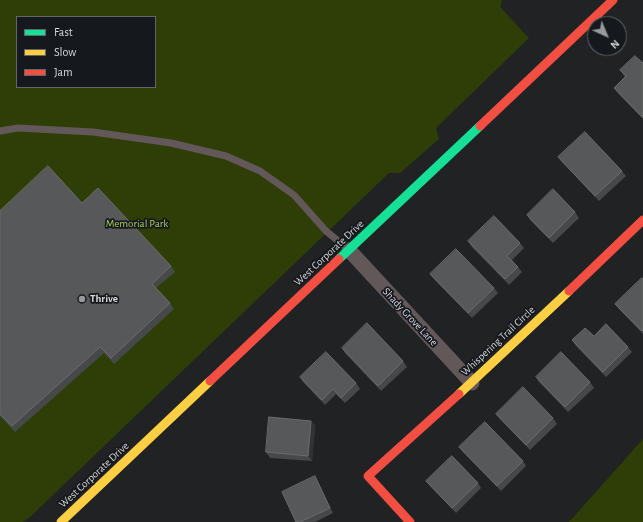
<!DOCTYPE html>
<style>
body{margin:0}
#map{position:relative;width:643px;height:522px;overflow:hidden;background:#202224;font-family:"Alegreya Sans",sans-serif}
canvas{display:block}
.legend{position:absolute;left:16px;top:16px;width:140px;height:72px;box-sizing:border-box;background:#15181d;border:1px solid #636569;margin:0;padding:5px 7px;list-style:none;font-size:12px;color:#d7d9dc}
.legend li{display:flex;align-items:center;gap:8px;height:20px}
.legend b{width:20px;border:1px solid #636569}
.north{position:absolute;left:587px;top:16px;width:40px;height:40px;box-sizing:border-box;background:#15181d;border:1px solid #636569;border-radius:50%;rotate:136deg;font-size:11px;font-weight:700;line-height:16px;text-align:center;color:#d7d9dc}
.north::after{content:'';display:block;margin:auto;width:14px;height:18px;background:#97999c;clip-path:polygon(50% 0,100% 100%,50% 72%,0 100%)}
</style>
<div id="map">
<canvas width="643" height="522"></canvas>
<ul class="legend">
<li><b style="height:5px;background:#16e098"></b>Fast</li>
<li><b style="height:5px;background:#ffcf43"></b>Slow</li>
<li><b style="height:5px;background:#f24e42"></b>Jam</li>
</ul>
<div class="north">N</div>
</div>
<script>
const c = document.querySelector('canvas').getContext('2d');
c.lineJoin = 'round';
function paint(path, color) { c.fillStyle = color; c.fill(path, 'evenodd'); }
function stroke(path, color, width, dash) { c.strokeStyle = color; c.lineWidth = width; c.lineCap = dash ? 'butt' : 'round'; c.setLineDash(dash || []); c.stroke(path); }
function write(font, color, halo, rows, align = 'center') {
  c.font = font + ' "Alegreya Sans",sans-serif'; c.lineWidth = 3.5; c.setLineDash([]); c.textBaseline = 'middle'; c.strokeStyle = halo; c.fillStyle = color; for (const [text, x, y, turn = 0] of rows) {
    c.save(); c.translate(x, y); c.rotate((+turn || 0) * Math.PI / 180); c.textAlign = isNaN(turn) ? turn : align; if (halo) c.strokeText(text, 0, 0); c.fillText(text, 0, 0); c.restore();
  }
}
paint(new Path2D(`
 M0 0H501L502 1 500 7 529 38 436 128 439 139 400 173H389L29 518 23 522H0ZM17 17H155V87H17Z
 M643 439V522H569Z`), '#2f3e07');
stroke(new Path2D(`
 M0 131 18 128 93 132 171 143 226 156 260 171 294 195 326 231 348 249`), '#625859', 7);
stroke(new Path2D(`
 M349 250 472 383`), '#625859', 15);
stroke(new Path2D(`
 M339 259 480 126`), '#16e098', 9);
stroke(new Path2D(`
 M459 394 569 291
 M61 522 210 381`), '#ffcf43', 9);
stroke(new Path2D(`
 M480 126 613 0
 M569 291 643 220
 M210 381 339 259
 M410 522 368 476 459 394`), '#f24e42', 9);
paint(new Path2D(`
 M643 63V119L618 93 614 88 625 77 620 70Z
 M558 157 622 171 626 176 599 201 562 162Z
 M82 203 171 266 175 272 156 288 170 303 174 309 114 364 104 353 15 432 0 416V211Z
 M575 212 579 218 553 243 530 220 527 215Z
 M468 241 520 243 524 248 512 260 518 267 522 272 509 285 471 246Z
 M430 274 494 288 498 293 472 318 434 279Z
 M643 280V334L619 309 615 304Z
 M572 340 628 347 632 352 606 377 576 346Z
 M342 348 403 361 407 367 381 391 345 353Z
 M300 377 356 383 360 389 345 403 336 394 325 405 303 382Z
 M536 377 590 382 594 388 568 412 539 382Z
 M496 414 553 418 557 424 530 450 500 419Z
 M311 421 315 426 312 461 270 458 266 452Z
 M459 447 523 461 526 466 501 491 463 452Z
 M426 481 478 483 481 488 456 513 430 486Z
 M318 482 333 513 315 522H296Z`), '#474849');
paint(new Path2D(`
 M311 421 315 426 312 461 308 456Z
 M315 476 318 482 333 513 330 508Z`), '#313234');
const building = new Path2D(`
 M635 56 643 63V118L614 88 626 76 620 70Z
 M585 132 622 171 595 196 558 157Z
 M48 166 82 203 98 188 171 266 152 284 170 303 111 358 100 347 12 426 0 414V211Z
 M553 189 575 212 549 238 527 215Z
 M494 216 520 243 507 256 518 267 505 279 468 241Z
 M456 249 494 288 468 313 430 274Z
 M642 278 643 280V330L642 331 615 304Z
 M367 323 403 361 378 386 342 348Z
 M606 324 628 347 603 372 572 340 585 328 594 336Z
 M326 352 356 383 341 398 333 389 322 400 300 377Z
 M561 352 590 382 565 407 536 377Z
 M523 387 553 418 526 445 496 414Z
 M269 417 311 421 308 456 266 452Z
 M485 422 523 461 497 486 459 447Z
 M452 456 478 483 452 508 426 481Z
 M315 476 330 508 300 522H296L282 492Z`);
paint(building, '#565859');
stroke(building, '#6a6c6d', 1);
for (const [x, y, r, color] of [
 [82,299,4,"#97999c"]
]) { const dot = new Path2D(); dot.arc(x, y, r, 0, 2 * Math.PI); c.fillStyle = color; c.fill(dot); stroke(dot, '#15181d', 1.5); }
write('11px', '#a9d158', '#15181d', [
 ["Memorial Park",137,224]
]);
write('11px', '#d7d9dc', '#15181d', [
 ["West Corporate Drive",329,253,-43],
 ["Shady Grove Lane",410,317,47],
 ["Whispering Trail Circle",498,341,-43],
 ["West Corporate Drive",94,475,-43]
]);
write('bold 11px', '#d7d9dc', '#15181d', [
 ["Thrive",90,299]
], 'left');
</script>
